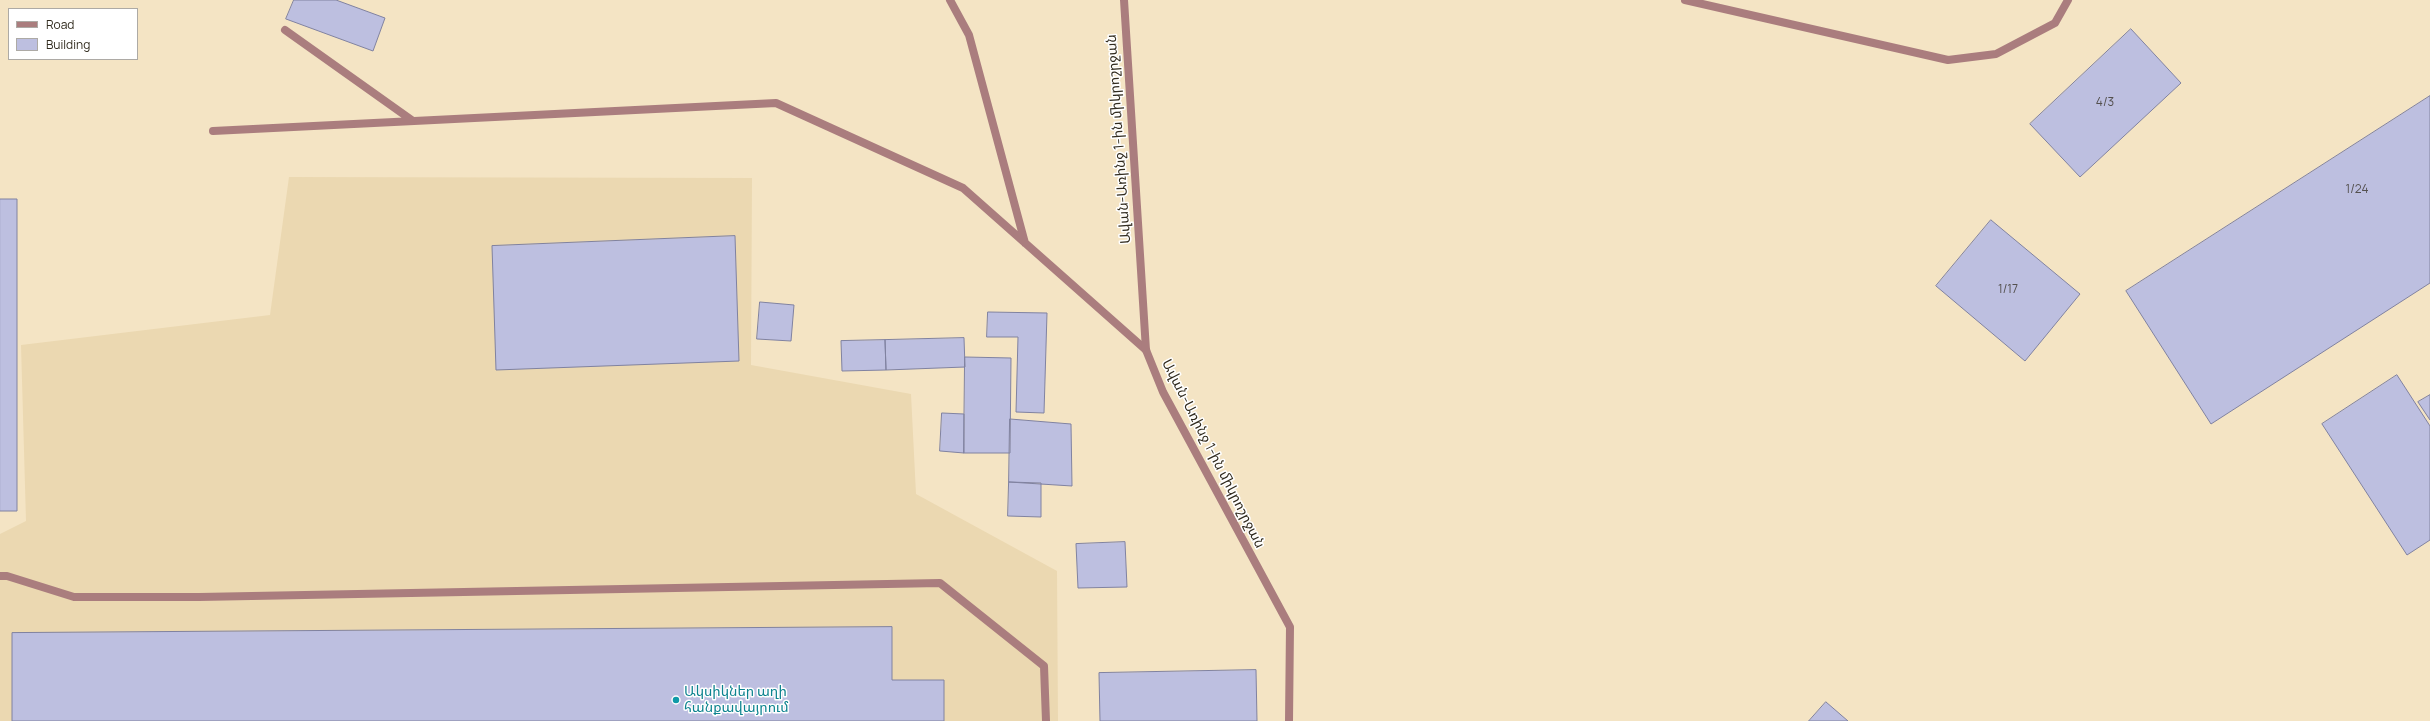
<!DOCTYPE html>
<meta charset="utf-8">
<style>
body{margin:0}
#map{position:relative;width:2430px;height:721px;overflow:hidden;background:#f4e4c4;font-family:Manrope,sans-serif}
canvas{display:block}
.legend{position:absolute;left:8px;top:8px;width:130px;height:52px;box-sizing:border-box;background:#fff;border:1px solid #adaaa5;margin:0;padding:5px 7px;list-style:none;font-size:12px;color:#312b1e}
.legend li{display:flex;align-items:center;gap:8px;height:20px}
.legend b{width:20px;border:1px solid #adaaa5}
</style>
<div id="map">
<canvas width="2430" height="721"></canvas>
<ul class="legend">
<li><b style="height:5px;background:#aa7d7e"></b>Road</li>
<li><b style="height:11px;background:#bdbfe0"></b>Building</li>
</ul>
</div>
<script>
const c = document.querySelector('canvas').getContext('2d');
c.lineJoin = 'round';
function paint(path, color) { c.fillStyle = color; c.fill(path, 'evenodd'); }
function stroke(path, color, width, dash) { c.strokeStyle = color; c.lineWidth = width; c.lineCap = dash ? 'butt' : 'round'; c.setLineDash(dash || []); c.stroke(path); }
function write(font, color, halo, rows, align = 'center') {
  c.font = font + ' Manrope,"Noto Sans Armenian",sans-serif'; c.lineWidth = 3; c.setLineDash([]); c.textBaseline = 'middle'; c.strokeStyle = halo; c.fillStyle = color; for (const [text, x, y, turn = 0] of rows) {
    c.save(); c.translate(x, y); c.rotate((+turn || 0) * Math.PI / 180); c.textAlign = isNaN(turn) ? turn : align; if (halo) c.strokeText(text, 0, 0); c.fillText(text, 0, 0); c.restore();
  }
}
paint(new Path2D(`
 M289 177 752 178 751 365 911 394 916 494 1057 571 1058 721H0V534L26 521 21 345 270 315Z`), '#ebd8b1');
const building = new Path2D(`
 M294 0H336L385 18 373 51 286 19Z
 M2131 29 2181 83 2080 177 2030 124Z
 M2430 96V283L2211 424 2126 291Z
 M0 199H17V511H0Z
 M1991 220 2080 294 2025 361 1936 286Z
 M735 236 739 361 496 370 492 246Z
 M760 302 794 305 791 341 757 339Z
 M988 312 1047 313 1044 413 1016 412 1018 337H987Z
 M964 338 965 367 886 370 885 340Z
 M885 340 886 370 842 371 841 341Z
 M965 357 1011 358 1010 453H964Z
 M2397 375 2430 426V540L2407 555 2322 424Z
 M2430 395V420L2418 402Z
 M942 413 964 414V453L940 451Z
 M1010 419 1071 424 1072 486 1009 482Z
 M1009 482 1041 483V517L1008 516Z
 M1125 542 1127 587 1078 588 1076 544Z
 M892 627V680H944V721H12V633Z
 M1256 670 1257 721H1100L1099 673Z
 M1826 702 1848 721H1809Z`);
paint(building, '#bdbfe0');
stroke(building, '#8082a0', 1);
stroke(new Path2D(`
 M950 0 969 35 1025 243
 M285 30 413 121
 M213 131 776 103 963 188 1146 350
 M0 576H7L74 597H199L940 583 1044 666 1046 721`), '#aa7d7e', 8);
stroke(new Path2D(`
 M1124 0 1146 350 1163 392 1290 627 1289 721
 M1685 0 1948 60 1996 54 2055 23 2068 0`), '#aa7d7e', 8);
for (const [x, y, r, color] of [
 [676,700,4,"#0f9aa8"]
]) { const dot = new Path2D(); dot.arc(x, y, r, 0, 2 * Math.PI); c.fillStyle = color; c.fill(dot); stroke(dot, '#fff', 1.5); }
write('12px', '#54504e', null, [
 ["4/3",2105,103],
 ["1/24",2357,190],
 ["1/17",2008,290]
]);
write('14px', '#312b1e', '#fff', [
 ["Ավան-Առինջ 1-ին միկրոշրջան",1119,139,-94],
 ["Ավան-Առինջ 1-ին միկրոշրջան",1213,454,63]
]);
write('14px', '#0d838f', '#fff', [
 ["Ակսիկներ աղի",684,692],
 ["հանքավայրում",684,708]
], 'left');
</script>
